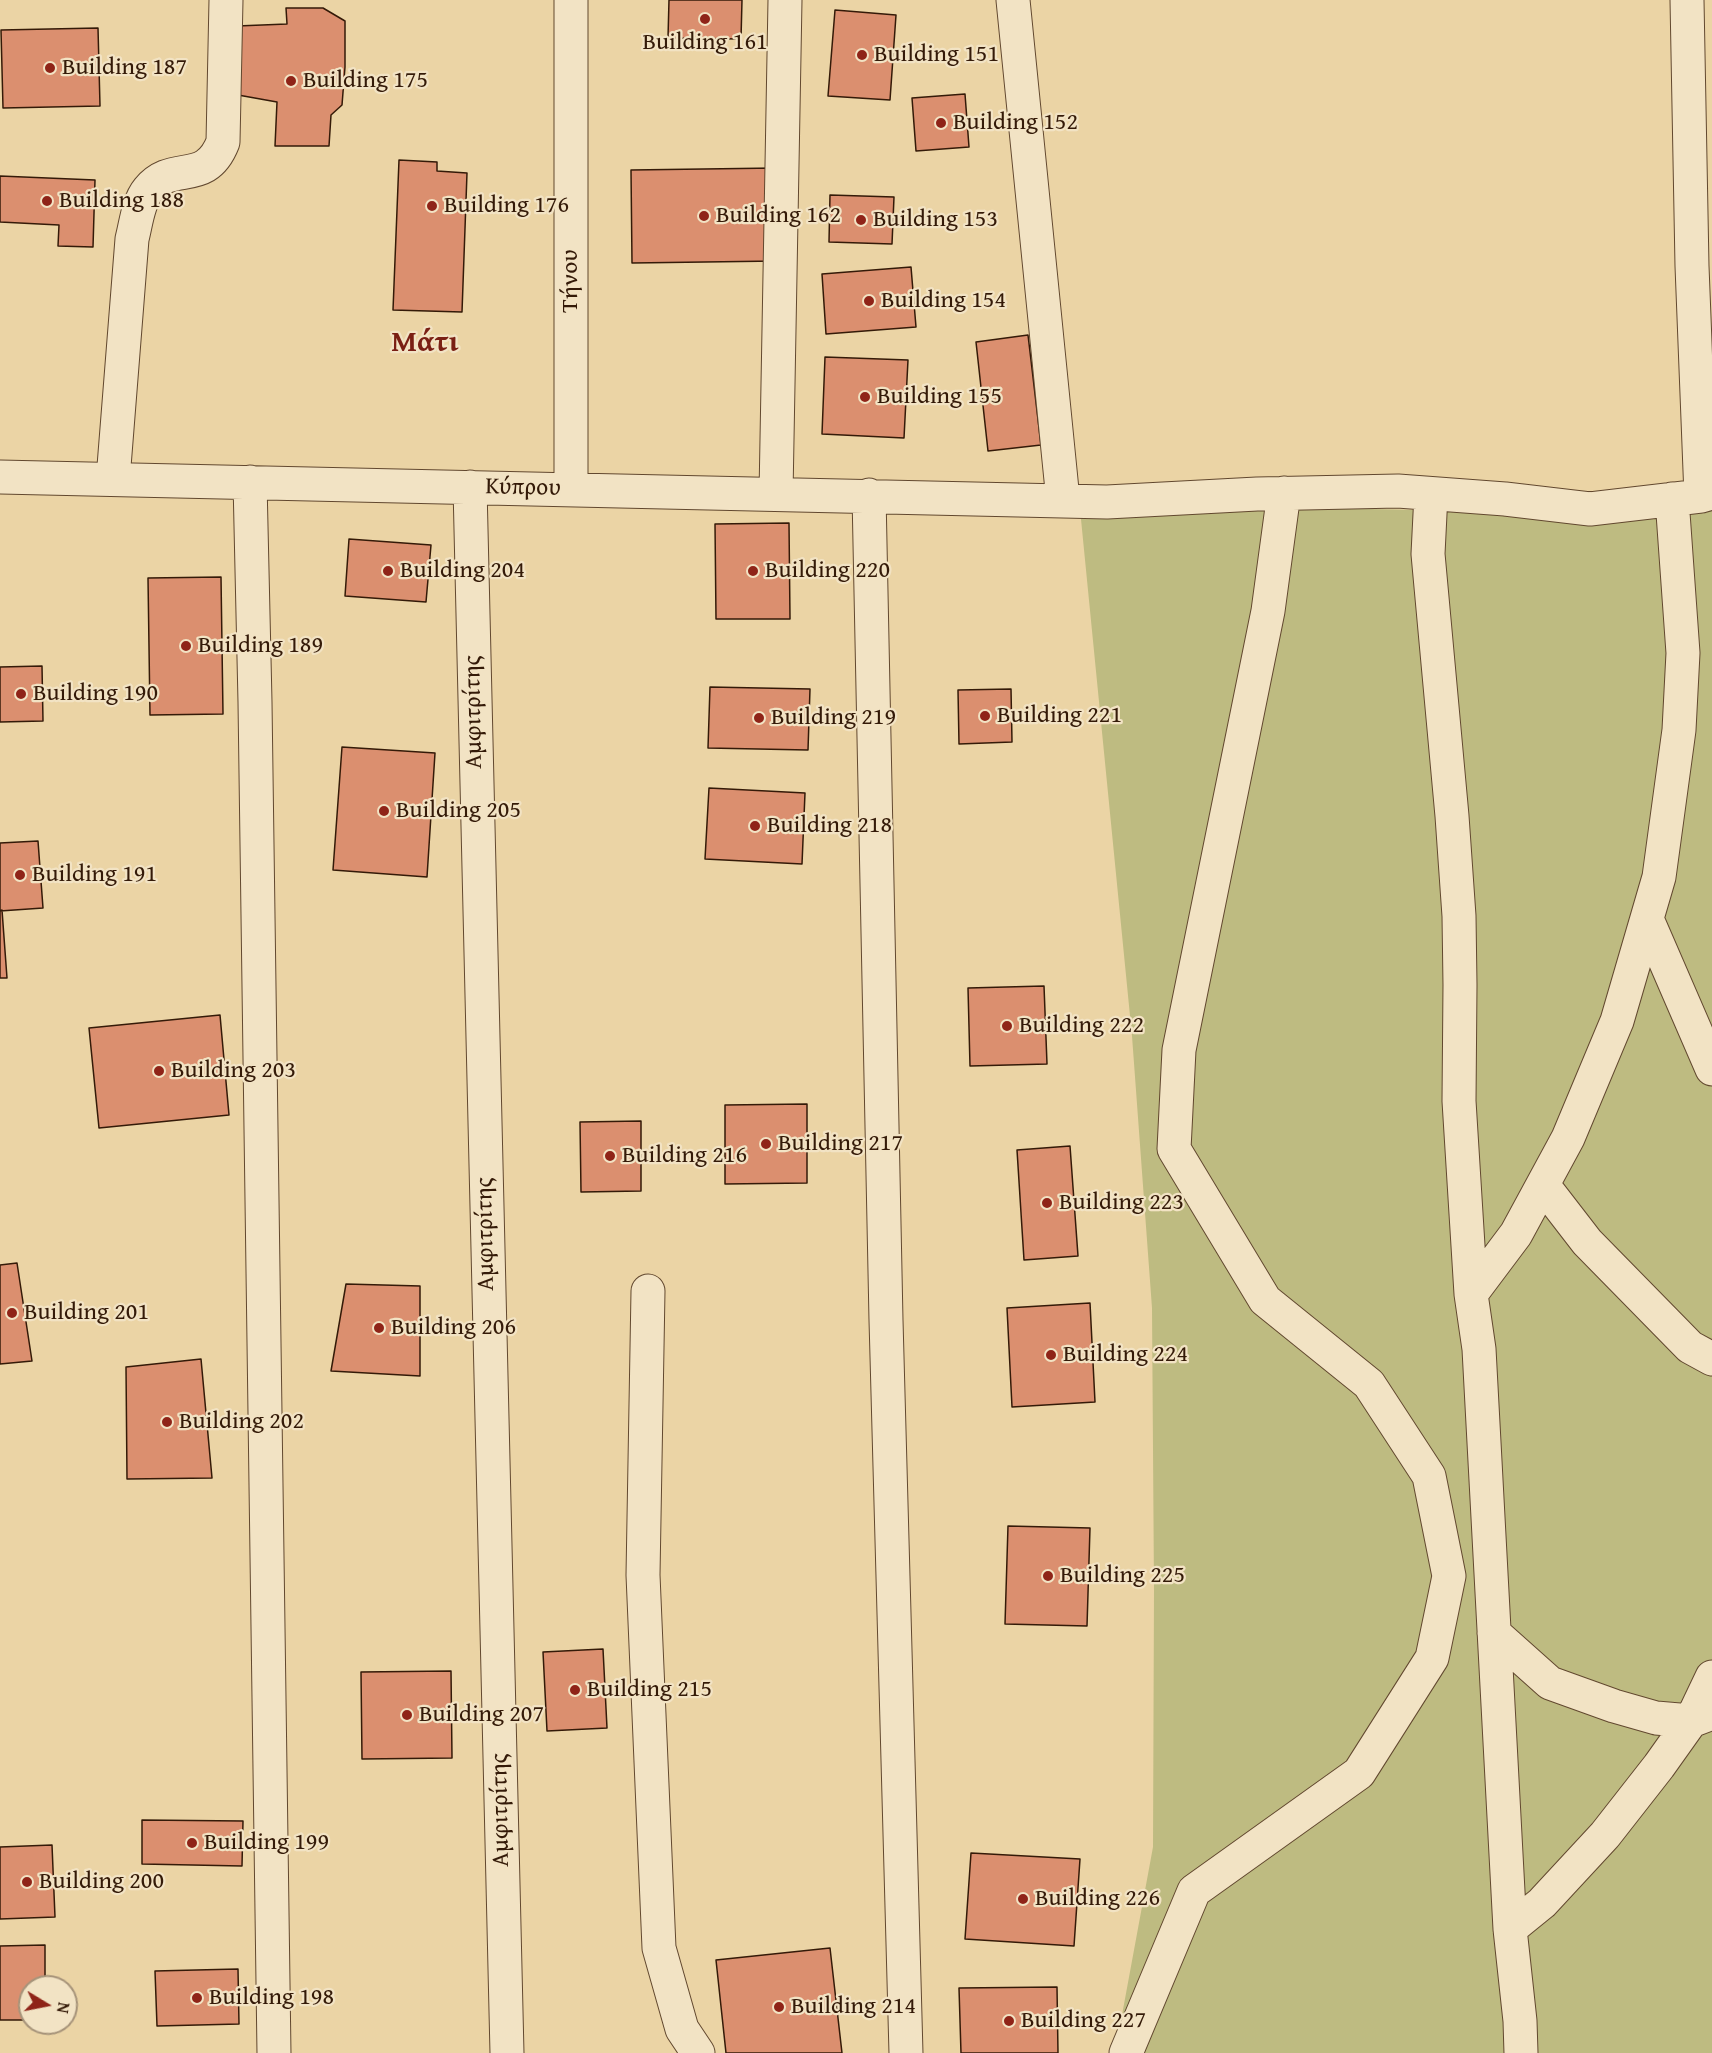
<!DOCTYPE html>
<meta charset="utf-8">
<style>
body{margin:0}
#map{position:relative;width:1712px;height:2053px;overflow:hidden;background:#ebd4a5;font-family:"Gentium Book Plus",serif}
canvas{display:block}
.north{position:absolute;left:18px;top:1975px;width:60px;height:60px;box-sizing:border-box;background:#f2e3c4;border:2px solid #a69379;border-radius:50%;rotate:100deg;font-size:16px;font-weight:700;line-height:24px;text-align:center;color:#341a08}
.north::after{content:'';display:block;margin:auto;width:21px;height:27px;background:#8f2418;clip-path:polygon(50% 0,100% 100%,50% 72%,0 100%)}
</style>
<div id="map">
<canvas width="1712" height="2053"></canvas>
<div class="north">N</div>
</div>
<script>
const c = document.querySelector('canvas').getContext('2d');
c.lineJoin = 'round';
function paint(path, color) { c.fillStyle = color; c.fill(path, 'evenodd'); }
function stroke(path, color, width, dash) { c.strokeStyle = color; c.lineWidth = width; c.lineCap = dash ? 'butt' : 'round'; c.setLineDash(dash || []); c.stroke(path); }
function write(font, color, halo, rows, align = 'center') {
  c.font = font + ' "Gentium Book Plus",serif'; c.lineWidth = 4.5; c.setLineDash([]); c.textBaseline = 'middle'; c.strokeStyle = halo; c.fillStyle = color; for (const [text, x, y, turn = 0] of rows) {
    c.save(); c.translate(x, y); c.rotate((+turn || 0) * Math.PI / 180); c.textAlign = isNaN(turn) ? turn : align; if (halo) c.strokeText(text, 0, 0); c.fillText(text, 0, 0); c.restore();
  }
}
paint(new Path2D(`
 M1079 499 1319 508 1524 512 1712 503V2053H1115L1153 1847 1154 1590 1152 1308 1132 1036Z`), '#bebb81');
const building = new Path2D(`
 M669 0H742L741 39 668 38Z
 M286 8H323L345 21V67L342 105 331 115 329 146H275L277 102 238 95 237 26 287 24Z
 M835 10 896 15 890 100 828 96Z
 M98 28 100 106 3 108 1 30Z
 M965 94 969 147 916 151 912 98Z
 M399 160 437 162V171L467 173 462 312 393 310Z
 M776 168 777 261 632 263 631 170Z
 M0 176 95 180 93 247 58 246 59 225 0 222Z
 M830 195 894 197 892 244 829 242Z
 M911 267 916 327 826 334 822 274Z
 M1028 335 1041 445 988 451 976 342Z
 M825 357 908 360 904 438 822 434Z
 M789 523 790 619H716L715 524Z
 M349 539 431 545 426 602 345 596Z
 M221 577 223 714 150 715 148 578Z
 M42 666 43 721 0 722V667Z
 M710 687 810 689 808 750 708 748Z
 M1011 689 1012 742 959 744 958 690Z
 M342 747 435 753 427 877 333 870Z
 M709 788 805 793 802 864 705 859Z
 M38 841 43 908 0 911V843Z
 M2 910 7 978H0V911Z
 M1044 986 1047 1064 970 1066 968 988Z
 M220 1015 229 1115 99 1128 89 1028Z
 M807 1104V1183L725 1184V1105Z
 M641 1121V1191L581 1192 580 1122Z
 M1070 1146 1078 1256 1024 1260 1017 1150Z
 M17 1263 32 1361 0 1364V1265Z
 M346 1284 420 1286V1376L331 1371Z
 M1090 1303 1095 1402 1012 1407 1007 1308Z
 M201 1359 212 1478 127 1479 126 1367Z
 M1008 1526 1090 1528 1087 1626 1005 1624Z
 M603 1649 607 1728 547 1731 543 1652Z
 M451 1671 452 1758 362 1759 361 1672Z
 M142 1820 243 1821 242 1866 142 1864Z
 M52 1845 55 1917 0 1919V1847Z
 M971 1853 1080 1859 1074 1946 965 1939Z
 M45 1945V1987H30V2020H0V1946Z
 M830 1948 842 2053H726L716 1960Z
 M238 1969 239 2024 157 2026 155 1971Z
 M1057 1987 1058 2053H961L959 1988Z`);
paint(building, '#db8f6f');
stroke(building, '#341a08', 1.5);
const minor = new Path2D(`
 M571 0V489
 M1013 0 1063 500
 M1687 0 1692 266 1701 496
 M0 477 1107 502 1257 494 1398 491 1505 499 1590 509 1701 496 1712 493
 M113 479 132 239C136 224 138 202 148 190 173 159 205 188 223 142L226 0
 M250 482 255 702 274 2053
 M470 487 507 2053
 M776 494 785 0
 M1431 494 1428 554 1452 816 1459 916 1460 985 1459 1101 1471 1294 1479 1349 1510 1929 1520 2021 1521 2053
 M869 495 886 1320 906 2053
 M1647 919 1712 1069
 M1543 1185 1587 1242 1690 1347 1712 1359
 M648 1291 643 1575 659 1948 682 2029 698 2053
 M1471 1294 1516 1234 1568 1138 1617 1021 1659 877 1679 730 1683 653 1672 499
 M1494 1633 1550 1683 1614 1706 1656 1718 1691 1721 1707 1715
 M1510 1929 1542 1903 1605 1835 1659 1766 1691 1721 1712 1677
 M1126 2053 1194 1891 1359 1773 1432 1658 1449 1576 1429 1476 1369 1384 1265 1300 1174 1149 1179 1050 1268 611 1284 493`);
stroke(minor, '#62482f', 35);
stroke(minor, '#f2e3c4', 33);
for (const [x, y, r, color] of [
 [705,19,6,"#8f2418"],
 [862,55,6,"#8f2418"],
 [50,68,6,"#8f2418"],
 [291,81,6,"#8f2418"],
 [941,123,6,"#8f2418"],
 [47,201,6,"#8f2418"],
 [432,206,6,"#8f2418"],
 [704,216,6,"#8f2418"],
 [861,220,6,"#8f2418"],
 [869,301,6,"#8f2418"],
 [865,397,6,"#8f2418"],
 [388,571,6,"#8f2418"],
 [753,571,6,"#8f2418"],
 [186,646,6,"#8f2418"],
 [21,694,6,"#8f2418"],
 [985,716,6,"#8f2418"],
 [759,718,6,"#8f2418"],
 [384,811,6,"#8f2418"],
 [755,826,6,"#8f2418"],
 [20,875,6,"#8f2418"],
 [1007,1026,6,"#8f2418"],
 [159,1071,6,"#8f2418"],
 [766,1144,6,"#8f2418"],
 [610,1156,6,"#8f2418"],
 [1047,1203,6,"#8f2418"],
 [12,1313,6,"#8f2418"],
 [379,1328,6,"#8f2418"],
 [1051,1355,6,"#8f2418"],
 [167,1422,6,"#8f2418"],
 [1048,1576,6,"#8f2418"],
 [575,1690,6,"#8f2418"],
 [407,1715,6,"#8f2418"],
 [192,1843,6,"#8f2418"],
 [27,1882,6,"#8f2418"],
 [1023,1899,6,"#8f2418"],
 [197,1998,6,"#8f2418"],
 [779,2007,6,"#8f2418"],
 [1009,2021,6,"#8f2418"]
]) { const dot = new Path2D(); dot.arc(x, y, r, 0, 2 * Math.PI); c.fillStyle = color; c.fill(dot); stroke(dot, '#f2e3c4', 2); }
write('24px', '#341a08', '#f2e3c4', [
 ["Building 161",705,43,"center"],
 ["Building 151",874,55],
 ["Building 187",62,68],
 ["Building 175",303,81],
 ["Building 152",953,123],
 ["Building 188",59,201],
 ["Building 176",444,206],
 ["Building 162",716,216],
 ["Building 153",873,220],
 ["Building 154",881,301],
 ["Building 155",877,397],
 ["Building 204",400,571],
 ["Building 220",765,571],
 ["Building 189",198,646],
 ["Building 190",33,694],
 ["Building 221",997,716],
 ["Building 219",771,718],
 ["Building 205",396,811],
 ["Building 218",767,826],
 ["Building 191",32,875],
 ["Building 222",1019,1026],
 ["Building 203",171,1071],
 ["Building 217",778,1144],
 ["Building 216",622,1156],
 ["Building 223",1059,1203],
 ["Building 201",24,1313],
 ["Building 206",391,1328],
 ["Building 224",1063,1355],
 ["Building 202",179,1422],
 ["Building 225",1060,1576],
 ["Building 215",587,1690],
 ["Building 207",419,1715],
 ["Building 199",204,1843],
 ["Building 200",39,1882],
 ["Building 226",1035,1899],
 ["Building 198",209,1998],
 ["Building 214",791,2007],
 ["Building 227",1021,2021]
], 'left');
write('24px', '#341a08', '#f2e3c4', [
 ["Τήνου",571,281,-90],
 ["Κύπρου",523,488,1],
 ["Αμφιτρίτης",474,712,-91],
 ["Αμφιτρίτης",486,1234,-91],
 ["Αμφιτρίτης",501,1810,-91]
]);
write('bold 30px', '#7a1f14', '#f2e3c4', [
 ["Μάτι",425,343]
]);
</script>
